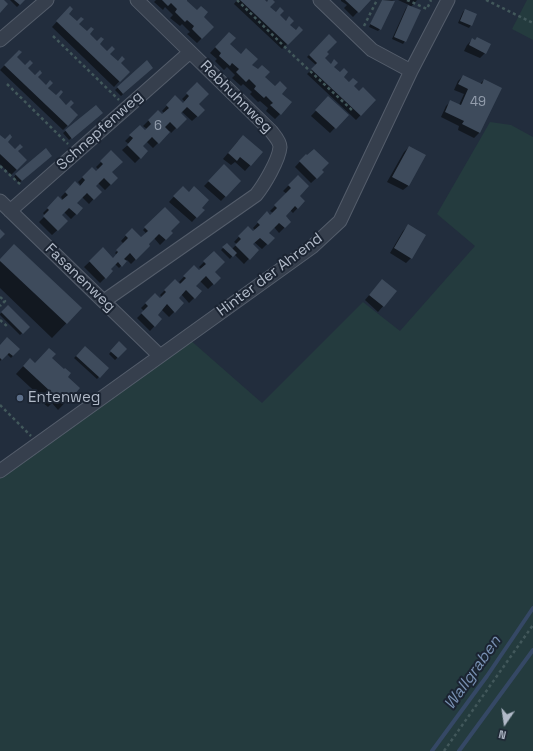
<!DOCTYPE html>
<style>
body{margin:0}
#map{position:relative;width:533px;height:751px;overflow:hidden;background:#222d3d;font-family:"Space Grotesk",sans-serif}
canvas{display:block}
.north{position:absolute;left:485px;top:703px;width:40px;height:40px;-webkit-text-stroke:3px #1b2432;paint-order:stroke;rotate:193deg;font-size:11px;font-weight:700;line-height:16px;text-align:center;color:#b1bac8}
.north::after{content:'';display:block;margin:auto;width:14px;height:18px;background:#b1bac8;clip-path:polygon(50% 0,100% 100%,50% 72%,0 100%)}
</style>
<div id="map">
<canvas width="533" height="751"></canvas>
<div class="north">N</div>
</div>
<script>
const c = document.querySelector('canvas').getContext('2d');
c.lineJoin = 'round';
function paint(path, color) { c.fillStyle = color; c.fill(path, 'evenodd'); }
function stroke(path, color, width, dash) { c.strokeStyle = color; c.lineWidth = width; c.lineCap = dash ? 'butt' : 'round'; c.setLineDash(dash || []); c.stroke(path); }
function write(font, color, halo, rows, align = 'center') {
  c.font = font + ' "Space Grotesk",sans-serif'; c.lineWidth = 4; c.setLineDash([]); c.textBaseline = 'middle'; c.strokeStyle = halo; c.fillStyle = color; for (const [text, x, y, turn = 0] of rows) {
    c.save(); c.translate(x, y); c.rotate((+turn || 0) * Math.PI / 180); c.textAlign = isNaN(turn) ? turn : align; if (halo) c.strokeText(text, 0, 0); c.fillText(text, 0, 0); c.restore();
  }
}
paint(new Path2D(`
 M527 0H533V40L512 29Z
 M490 122 511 125 533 137V751H0V478L142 377 189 339 262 403 363 302 400 331 475 246 437 214Z`), '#243b3e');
paint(new Path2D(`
 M10 0H24L17 7Z
 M156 0H186L185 1 202 17V38L197 43 187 34 190 32 182 24 180 26 170 18 173 15 165 7 163 10 154 2Z
 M237 0H264L267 3 269 0H271L269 7 296 32 301 30 282 49 234 4Z
 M341 0H369L353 17 344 8 347 5 341 1Z
 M382 0H392L394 1 380 29 378 31 369 27Z
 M398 0H417L411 7 405 41 403 44 392 39 406 8 409 5Z
 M70 7 67 14 107 53 128 72 114 87 52 27Z
 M465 10 471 25 469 28 458 23 463 12Z
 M329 35 324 58 359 92 375 100 356 120 307 74 316 65 307 57Z
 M224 38 229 44 280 94V114L275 119 266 111 268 108 260 101 258 102 250 94 252 92 243 84 241 86 232 78 235 75 227 67 224 70 215 61 217 59 210 53Z
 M477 38 485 53 480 58 464 51 467 45 472 40 474 41Z
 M19 51 16 57 77 116 63 130 0 70Z
 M146 62 152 68 121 96 115 90Z
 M463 76 480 84 484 80 500 88 479 133 474 138 458 130 459 126 441 117 446 106 451 101 459 105 464 94 454 90 458 81Z
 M197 84 198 104 204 110 192 121 181 111 179 113 185 119 171 133 170 131 153 148 146 141 141 146 147 151 135 163 122 150 129 144 125 141 140 126 145 131 147 129 143 126 158 111 162 116 164 113 162 111 175 97 183 104 185 102 182 99Z
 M328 98 347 115 330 133 311 116Z
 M96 106 99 115 69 140 63 133Z
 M0 136 26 160 11 175 0 164Z
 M238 141 262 152 245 171 235 162 231 165 223 159Z
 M409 147 424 156 408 186 403 190 387 182 404 152Z
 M111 152V172L117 178 105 190 98 183 94 186 100 192 89 204 82 197 76 203 82 208 71 219 64 212 61 215 67 221 52 235 39 222 45 216 43 213 58 198 62 202 63 200 61 197 75 182 81 188 82 187 78 182 92 168 96 172 99 170 96 167Z
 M306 155 323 172 311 183 295 167Z
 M49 158 19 183 14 177 16 174Z
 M224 166 240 181 221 201 204 186Z
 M298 176V196L304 201 293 213 290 210 284 216 290 222 279 233 274 227 268 233 273 238 262 249 254 242 252 244 257 250 244 264 234 254 230 259 221 250 227 244 232 249 237 244 234 242 248 227 253 233 256 231 253 228 267 213 270 216 273 213 270 211 287 194 283 191Z
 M178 192 203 210 192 222 169 202Z
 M165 208 170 231 172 233 160 245 154 238 147 244 149 246 131 264 127 260 119 268 115 264 109 269 112 271 100 283 84 267 103 249 113 259 117 255 115 253 124 244 121 241 132 229 141 238 146 233 143 230Z
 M408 226 411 258 406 263 390 253 403 231Z
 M214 252V272L220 278 208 289 200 281 195 286 201 291 189 303 181 294 177 298 183 303 169 317 161 309 156 315 161 319 150 331 137 318 144 311 141 308 155 294 160 299 162 298 160 295 175 280 182 288 184 286 179 282 194 266 199 271 201 269 199 267Z
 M0 260 81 308 52 338 0 288Z
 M382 280 396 291 378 312 365 300Z
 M8 306 29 327 20 335 0 315V314Z
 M119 343 126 349 115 360 109 354Z
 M0 346 19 349 11 358 7 354 0 361Z
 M85 347 107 368 97 379 74 358Z
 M30 359 35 364 66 377 79 388 58 410 52 403 48 407 42 402 44 400 16 374Z`), '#0007');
stroke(new Path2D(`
 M432 751 487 676 533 608
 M459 751 533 650`), '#354865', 4);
paint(new Path2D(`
 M0 0H4L8 4 0 13Z
 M14 0H25L20 5Z
 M162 0H187V1L197 10 201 6 208 12 204 17 214 27 202 39 192 29 194 26 187 20 185 22 175 12 177 9 171 3 168 6Z
 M240 0H265L267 2 268 0H273L275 2 270 7 276 12 280 7 284 11 280 15 286 21 289 16 294 21 290 25 296 30 299 26 303 30 288 45Z
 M345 0H371L359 13Z
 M382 0 395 1 381 30 370 24Z
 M408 5 421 10 406 42 394 37Z
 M70 6 73 9 69 14 77 21 81 17 84 19 79 24 87 31 91 27 94 29 90 34 97 41 101 37 104 39 100 44 107 51 112 46 115 49 110 54 118 61 122 56 125 59 121 63 130 72 120 82 56 21Z
 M465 9 477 14 472 26 460 21Z
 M229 32 236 38 230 44 241 54 246 48 258 59 252 65 258 69 262 65 270 72 265 77 275 86 280 81 287 88 282 94 292 102 281 115 270 105 273 103 266 96 264 98 254 89 256 86 249 79 246 82 236 72 239 69 232 63 230 66 219 56 221 53 215 47Z
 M329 34 337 42 327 52 329 54 325 58 331 64 334 59 338 63 334 67 340 72 344 68 348 72 344 77 349 82 353 78 358 82 354 86 359 91 363 87 376 100 361 116 311 69 317 63 309 55Z
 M477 37 491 44 486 54 469 45 472 38 475 40Z
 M19 50 22 52 17 57 25 65 30 60 33 63 28 68 35 75 40 70 42 73 38 77 46 85 50 80 53 83 48 88 56 95 61 90 63 92 59 97 66 105 71 100 74 103 70 107 78 115 68 126 4 65Z
 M147 60 153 68 123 94 117 87Z
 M463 75 482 84 484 79 502 88 480 133 462 124 464 121 445 112 450 100 461 105 468 89 458 84Z
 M197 82 209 94 199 104 205 110 198 117 187 107 181 113 187 119 177 129 170 122 165 127 170 132 159 144 152 137 143 146 148 151 141 159 127 145 133 138 129 135 140 125 145 130 151 124 148 120 158 110 162 114 169 108 166 105 175 95 183 103 189 96 186 93Z
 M328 96 349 115 336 129 315 110Z
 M96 105 103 113 72 139 65 130Z
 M10 134 12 137 8 142 15 149 20 144 23 147 18 151 27 160 17 170 0 154V135L5 139Z
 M243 135 263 152 251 166 240 157 237 161 228 153Z
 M409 146 426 155 409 186 392 177Z
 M46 148 52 156 22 181 15 174Z
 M314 149 329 163 322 170 324 172 317 179 299 161 306 154 307 155Z
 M111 150 123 162 112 172 118 178 111 185 104 178 96 186 102 192 94 200 87 193 77 203 83 208 77 215 69 208 62 215 68 221 58 231 43 216 49 210 47 208 58 196 62 200 68 195 65 192 75 181 80 186 85 180 82 177 92 167 96 171 103 164 100 161Z
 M224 164 241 181 226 197 208 181Z
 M298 175 309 186 300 196 305 201 298 209 295 206 286 216 291 222 285 228 279 223 269 233 275 238 268 245 260 238 253 244 259 250 250 260 235 245 241 239 238 236 248 226 253 231 260 225 257 222 267 211 270 215 277 208 274 205 291 188 288 185Z
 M183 186 189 192 194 186 209 200 202 208 205 210 197 218 173 196Z
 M165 207 180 222 171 231 173 233 166 240 159 234 149 244 150 246 136 260 130 253 124 259 127 261 122 267 118 262 111 269 113 271 106 279 89 261 103 247 113 258 118 252 116 250 128 238 125 235 132 228 141 237 148 231 144 227Z
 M408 224 426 235 412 259 394 248Z
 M0 229 5 234 0 239Z
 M227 243 237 253 233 257 222 247Z
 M14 244 82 308 67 324 0 261V259Z
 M214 251 225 262 215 272 221 278 214 285 206 276 196 286 202 291 195 299 186 290 179 298 184 303 175 313 167 304 158 315 162 319 155 327 141 313 148 306 145 303 155 293 160 298 166 292 164 290 175 279 180 284 186 278 183 276 194 265 199 270 206 264 203 261Z
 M382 279 397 291 384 307 369 295Z
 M8 305 30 327 23 334 1 312Z
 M7 337 20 349 13 356 9 353 2 360 0 358V345Z
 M119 341 127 349 118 358 110 351Z
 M85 346 109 368 100 378 76 356Z
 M49 348 56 354 52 358 64 369 65 368 71 373 68 377 80 388 67 403 60 396 56 400 49 394 51 392 23 366 30 358 35 363Z`), '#3e4b5c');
const minor = new Path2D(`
 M320 0 372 50 411 71
 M0 40 47 0
 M0 201 160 356
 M10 211 190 52
 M104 301 256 195C264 185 279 160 280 147 280 141 274 135 271 131L137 0
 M0 471 312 247 340 221 411 71 448 0`);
stroke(minor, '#545d6b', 15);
stroke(new Path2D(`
 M237 0 295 57 354 112
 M407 0 427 9 431 0
 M486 0 533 23
 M364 26 377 0
 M53 36 119 100
 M7 84 68 144
 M0 166 21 185
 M0 297 5 301 0 306
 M0 320 8 327
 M0 405 31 436
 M444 751 533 625`), '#42585b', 2.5, [3, 3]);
stroke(minor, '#363f4d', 13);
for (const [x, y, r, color] of [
 [20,398,4,"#5c6f8a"]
]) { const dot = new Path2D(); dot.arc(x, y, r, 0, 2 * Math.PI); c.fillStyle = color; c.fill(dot); stroke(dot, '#1b2432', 1.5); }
write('13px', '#949ead', null, [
 ["49",478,102],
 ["6",158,126]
]);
write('15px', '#b1bac8', '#1b2432', [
 ["Rebhuhnweg",236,97,45],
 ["Schnepfenweg",100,131,-42],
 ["Hinter der Ahrend",270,275,-37],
 ["Fasanenweg",80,278,44]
]);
write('15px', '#b1bac8', '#1b2432', [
 ["Entenweg",28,398]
], 'left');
write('italic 16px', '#7890b2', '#1b2432', [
 ["Wallgraben",473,673,-55]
]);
</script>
